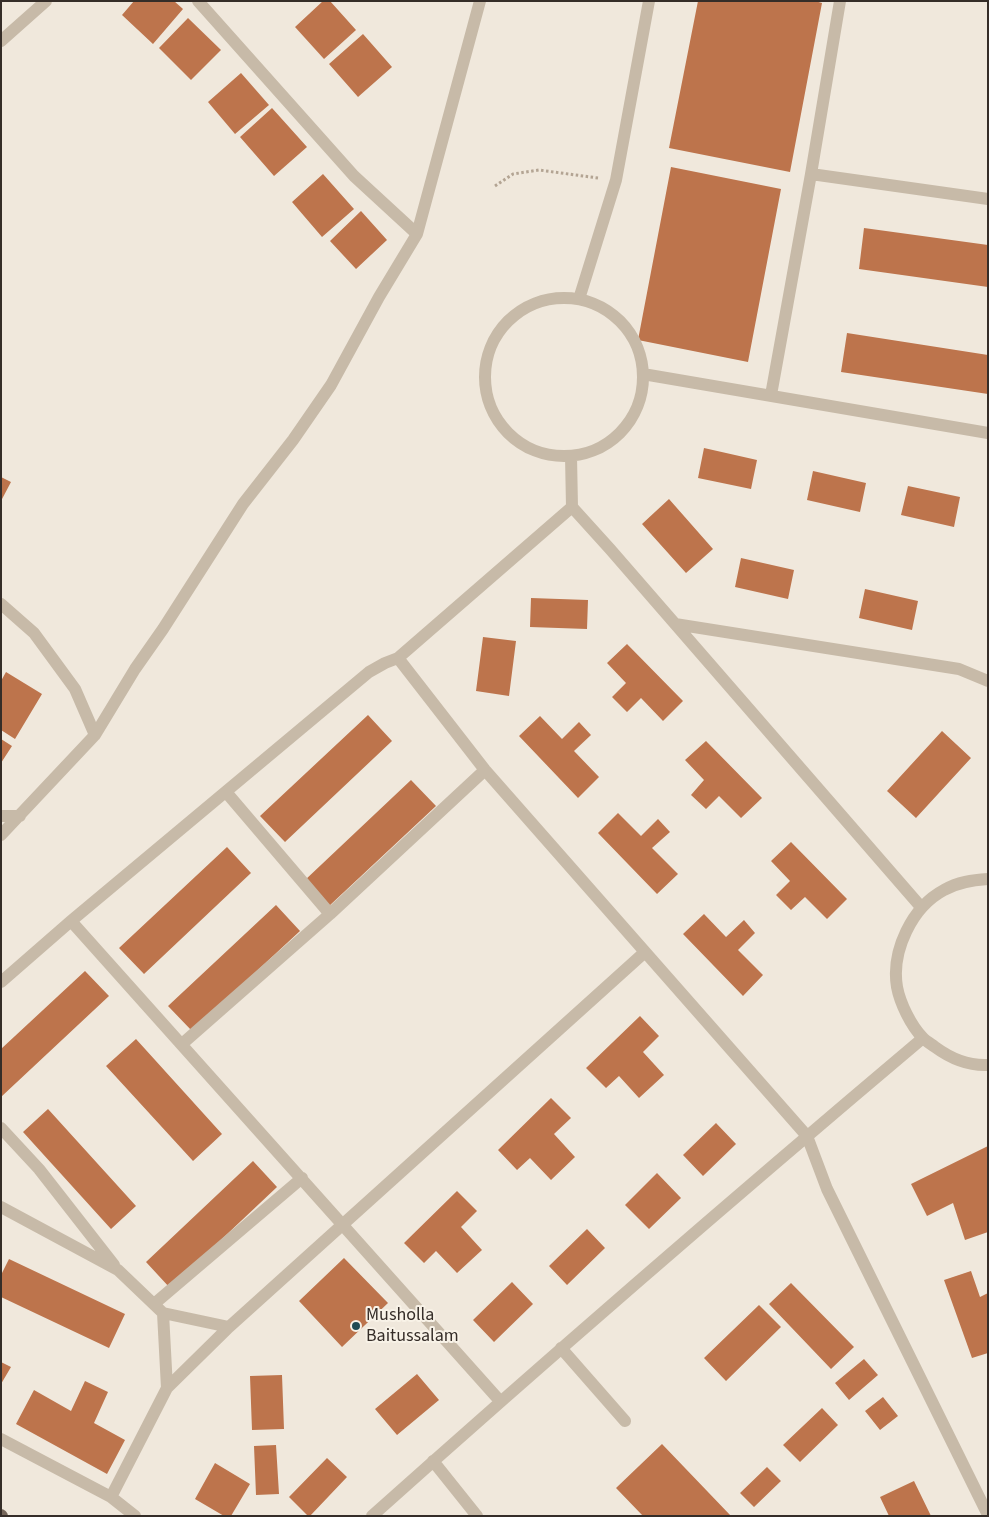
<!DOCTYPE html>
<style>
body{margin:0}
#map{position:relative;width:989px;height:1517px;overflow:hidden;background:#f0e8dc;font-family:"Source Sans 3",sans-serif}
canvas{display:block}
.frame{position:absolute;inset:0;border:2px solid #352d28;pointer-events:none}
</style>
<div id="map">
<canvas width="989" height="1517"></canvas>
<div class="frame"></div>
</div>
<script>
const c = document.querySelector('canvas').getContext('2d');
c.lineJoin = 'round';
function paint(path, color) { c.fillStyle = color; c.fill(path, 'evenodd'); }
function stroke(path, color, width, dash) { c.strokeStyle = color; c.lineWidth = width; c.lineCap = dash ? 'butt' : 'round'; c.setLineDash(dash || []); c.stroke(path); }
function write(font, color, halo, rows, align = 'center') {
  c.font = font + ' "Source Sans 3",sans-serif'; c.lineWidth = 4; c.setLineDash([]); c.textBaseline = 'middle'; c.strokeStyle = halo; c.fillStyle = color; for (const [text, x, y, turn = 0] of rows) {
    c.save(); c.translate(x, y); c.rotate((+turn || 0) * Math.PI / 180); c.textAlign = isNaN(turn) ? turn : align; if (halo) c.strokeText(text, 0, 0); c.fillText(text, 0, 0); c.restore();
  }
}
paint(new Path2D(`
 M134 1H174L183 9 153 44 122 15Z
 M323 1H330L356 30 324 59 295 27Z
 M698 1H815L822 3 790 172 669 148Z
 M188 18 221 50 191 80 159 48Z
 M363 34 392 67 358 97 329 64Z
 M241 73 269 105 235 134 208 102Z
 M272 108 307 147 274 176 240 137Z
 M671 167 781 189 748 362 638 340Z
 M323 174 354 209 322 237 292 202Z
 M361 211 387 240 356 269 330 241Z
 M864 228 988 245V287L859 269Z
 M847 333 988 355V394L841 372Z
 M704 448 757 460 751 489 698 478Z
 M813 471 866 483 860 512 807 500Z
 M1 477 11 482 1 501Z
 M908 486 960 497 954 527 901 515Z
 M669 499 713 549 686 573 642 524Z
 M741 558 794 570 788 599 735 587Z
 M865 589 918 601 912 630 859 618Z
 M531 598 588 600 587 629 530 627Z
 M483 637 516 641 509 696 476 691Z
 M627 644 683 701 663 721 641 698 627 712 612 697 626 683 607 663Z
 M6 672 42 694 15 739 1 730V681Z
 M368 715 392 741 285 842 260 816Z
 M540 716 562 739 579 722 591 735 574 751 599 777 578 798 519 736Z
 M942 731 971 758 916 818 887 791Z
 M1 739 12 746 1 763Z
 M706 741 762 798 741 818 719 796 706 809 691 795 704 780 685 760Z
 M411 780 436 806 328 907 304 881Z
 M618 813 641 836 658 819 670 832 652 848 678 874 657 894 598 833Z
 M791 842 847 899 827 919 805 897 791 910 776 895 790 881 771 861Z
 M227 847 251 873 144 974 119 948Z
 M276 905 300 931 192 1031 168 1006Z
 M704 914 726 937 744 920 755 933 738 950 763 975 743 996 683 934Z
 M85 971 109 996 1 1097V1049Z
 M640 1016 659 1036 643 1052 664 1075 639 1098 619 1076 606 1088 586 1068Z
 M136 1039 222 1134 193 1161 106 1066Z
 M551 1098 571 1118 554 1134 575 1157 551 1180 530 1158 517 1170 498 1150Z
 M48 1109 136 1206 111 1229 23 1132Z
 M716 1123 736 1144 703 1176 683 1155Z
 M988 1146V1232L965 1240 953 1203 927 1216 911 1184Z
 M253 1161 277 1187 170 1288 146 1262Z
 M657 1173 681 1198 649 1229 625 1205Z
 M457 1191 477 1211 461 1227 482 1250 457 1273 436 1251 424 1263 404 1243Z
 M587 1229 605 1248 567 1285 549 1266Z
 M344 1258 388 1303 342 1347 299 1301Z
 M9 1259 125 1314 109 1348 1 1297V1275Z
 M971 1271 980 1297 988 1293V1353L972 1358 944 1280Z
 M512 1282 533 1304 494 1342 473 1320Z
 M791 1283 854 1347 831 1369 769 1304Z
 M759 1305 781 1327 726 1381 704 1358Z
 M864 1359 878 1375 849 1400 835 1383Z
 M1 1362 11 1367 1 1384Z
 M417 1374 439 1400 397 1435 375 1409Z
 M282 1375 284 1429 252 1430 250 1376Z
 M85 1381 108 1392 94 1423 125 1440 107 1474 16 1424 34 1390 71 1411Z
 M883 1397 898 1416 880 1430 865 1411Z
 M822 1408 838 1425 800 1462 783 1445Z
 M662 1444 731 1516H643L616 1488Z
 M276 1445 279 1494 256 1495 254 1446Z
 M327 1458 347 1477 310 1516H308L289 1497Z
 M215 1463 250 1484 231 1516H224L195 1499Z
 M767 1467 781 1481 754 1507 740 1493Z
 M914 1481 931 1516H889L880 1497Z`), '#bd744c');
stroke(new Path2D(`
 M495 186 513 174 539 170 598 178`), '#b3a493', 3, [2.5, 2.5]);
stroke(new Path2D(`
 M198 1 354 176 417 234
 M1 41 46 1
 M811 174 988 199
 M485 377a79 79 0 1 1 158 0a79 79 0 1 1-158 0Z
 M579 299 616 180 649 1
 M643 374 988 433
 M771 395 811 174 840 1
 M571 456 572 507 610 549 921 907
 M1 604 34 633 75 689 95 735
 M675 624 959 669 988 681
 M398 658 485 770 807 1136 827 1189 988 1515
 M226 792 330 914 485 770
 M1 816H20
 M1 835 95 735 135 669 163 629 243 504 293 440 331 385 379 297 417 234 480 1
 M988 879C972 880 958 882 944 890 912 907 891 951 897 987 900 1003 911 1026 923 1038 926 1041 931 1044 935 1047 950 1058 968 1066 988 1065
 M71 921 500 1401
 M1 982 71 921 369 672 385 663 398 658 572 507
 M182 1044 330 914
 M1 1128 39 1169 114 1265
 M1 1207 118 1270 163 1313 229 1327
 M154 1304 302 1178
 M163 1313 167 1388
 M561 1348 625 1421
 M1 1439 111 1497 135 1516
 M433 1461 477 1516
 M111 1497 167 1388 229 1327 645 952
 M372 1516C553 1354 737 1195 923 1038`), '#c7baa8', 12);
stroke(new Path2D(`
 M1 1515 2 1516`), '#75665a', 12);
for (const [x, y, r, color] of [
 [356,1326,5,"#204a53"]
]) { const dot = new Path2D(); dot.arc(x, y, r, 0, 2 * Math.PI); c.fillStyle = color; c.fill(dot); stroke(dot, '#f8f2e7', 2); }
write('18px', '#352d28', '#f8f2e7', [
 ["Musholla",366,1316],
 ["Baitussalam",366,1337]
], 'left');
</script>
